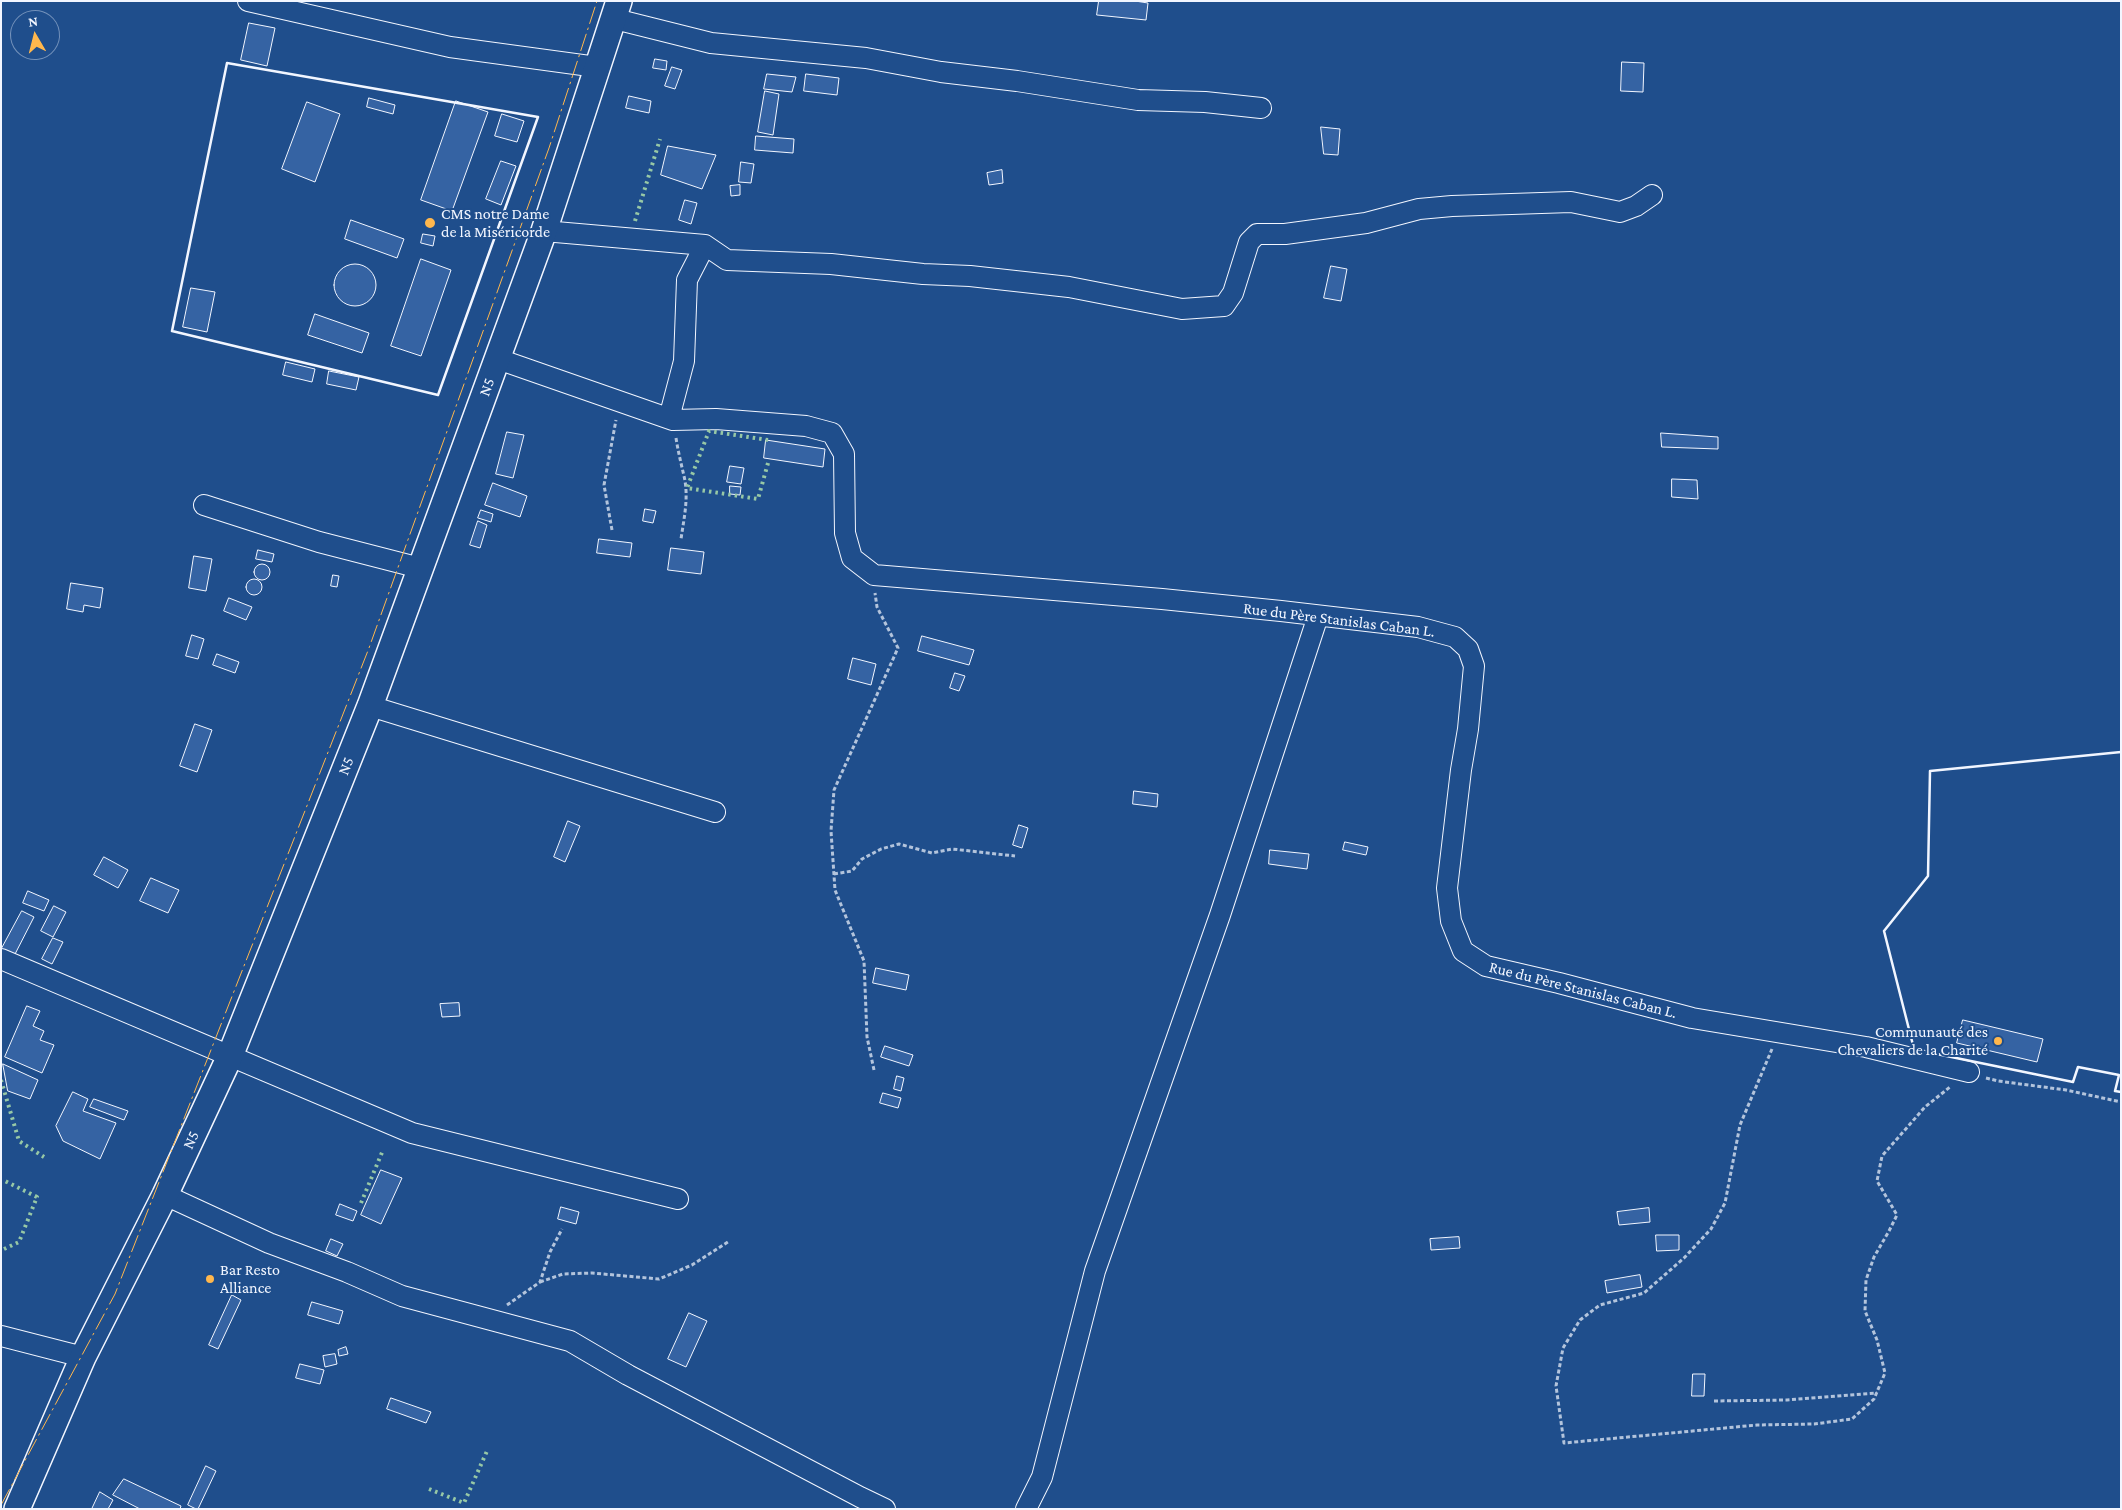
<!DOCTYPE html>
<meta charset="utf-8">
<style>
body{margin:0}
#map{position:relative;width:2122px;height:1510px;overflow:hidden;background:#1f4e8c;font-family:"Crimson Pro",serif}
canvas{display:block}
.frame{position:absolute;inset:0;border:2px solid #f2f6ff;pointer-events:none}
.north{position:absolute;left:10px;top:10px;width:50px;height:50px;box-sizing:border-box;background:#1f4e8c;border:1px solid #7391ba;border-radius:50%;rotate:352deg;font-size:14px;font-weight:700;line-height:20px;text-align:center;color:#f2f6ff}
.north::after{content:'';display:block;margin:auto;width:18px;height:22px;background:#ffb74d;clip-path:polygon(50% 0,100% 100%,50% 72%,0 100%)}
</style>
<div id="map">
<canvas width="2122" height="1510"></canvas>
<div class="frame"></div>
<div class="north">N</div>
</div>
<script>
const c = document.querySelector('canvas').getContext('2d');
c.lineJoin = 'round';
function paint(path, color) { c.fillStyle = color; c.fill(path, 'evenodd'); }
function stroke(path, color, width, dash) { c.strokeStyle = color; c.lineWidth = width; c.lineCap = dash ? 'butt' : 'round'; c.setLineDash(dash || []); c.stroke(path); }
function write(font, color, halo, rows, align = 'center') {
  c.font = font + ' "Crimson Pro",serif'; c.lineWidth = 4; c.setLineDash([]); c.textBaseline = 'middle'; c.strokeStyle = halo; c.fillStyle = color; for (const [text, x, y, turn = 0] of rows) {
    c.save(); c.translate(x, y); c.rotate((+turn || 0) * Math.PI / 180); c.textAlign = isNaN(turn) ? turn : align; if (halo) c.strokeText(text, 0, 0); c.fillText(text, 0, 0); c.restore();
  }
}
const building = new Path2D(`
 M1099 1H1135L1148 3 1146 20 1097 15Z
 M249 23 275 28 267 66 241 60Z
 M655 59 667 61 666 70 653 68Z
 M1622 62 1644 63 1643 92 1621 91Z
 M672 67 682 70 675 89 665 86Z
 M767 74 796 77 792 92 764 89Z
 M806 74 839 78 837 95 804 91Z
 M765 91 779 94 773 135 758 132Z
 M629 96 651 101 649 113 626 108Z
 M369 98 395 105 393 114 367 107Z
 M456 101 488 112 452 211 421 200Z
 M307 102 340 114 315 182 282 169Z
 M502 114 524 121 517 142 495 136Z
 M1321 127 1340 129 1338 155 1324 154Z
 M756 136 794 139 793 153 755 150Z
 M668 146 716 155 702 189 661 175Z
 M501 161 516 166 501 205 486 199Z
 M741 162 754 164 751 183 739 182Z
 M1002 170 1003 183 989 185 987 173Z
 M740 185V195L731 196 730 186Z
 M685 200 697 203 691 224 679 220Z
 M351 220 404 239 397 258 345 239Z
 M423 234 435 236 433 246 421 243Z
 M421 259 451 270 421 356 391 346Z
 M334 285a21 21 0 1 1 42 0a21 21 0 1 1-42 0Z
 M1331 266 1347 269 1341 301 1324 298Z
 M191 288 215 292 207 332 183 327Z
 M315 314 369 333 362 353 308 335Z
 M286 362 315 369 312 382 283 375Z
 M329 371 359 377 356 390 327 384Z
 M507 432 524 435 513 478 496 474Z
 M1661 433 1718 437V449L1662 447Z
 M766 440 825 449 823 467 764 458Z
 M730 466 744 468 741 484 727 482Z
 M1672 479 1697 480 1698 499 1672 497Z
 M493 483 527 496 520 517 485 505Z
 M730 486 741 487 740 495 730 494Z
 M645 509 656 511 653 523 643 521Z
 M481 510 493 514 491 522 478 518Z
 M478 521 487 525 480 548 470 545Z
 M599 539 632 543 630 557 597 553Z
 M671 548 704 552 701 574 668 570Z
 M258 550 274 554 272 562 256 559Z
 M194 556 212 559 206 591 189 588Z
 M254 572a8 8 0 1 1 16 0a8 8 0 1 1-16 0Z
 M333 575 339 576 337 587 331 586Z
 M246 587a8 8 0 1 1 16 0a8 8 0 1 1-16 0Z
 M71 583 103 588 100 608 84 605 83 612 67 609Z
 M229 598 252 607 246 620 224 611Z
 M192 635 204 639 198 659 186 656Z
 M922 636 974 650 969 665 918 651Z
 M217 654 239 662 235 673 213 665Z
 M853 658 876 664 871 685 848 679Z
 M955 673 965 676 959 691 950 688Z
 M195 724 212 730 197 772 180 766Z
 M1134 791 1158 794 1157 807 1133 804Z
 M568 821 580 826 565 862 554 857Z
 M1019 825 1028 828 1022 848 1013 845Z
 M1345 842 1368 847 1366 855 1343 850Z
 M1270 850 1309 854 1307 869 1269 864Z
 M104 857 128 870 118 888 94 875Z
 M151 878 179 890 168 913 140 901Z
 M28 891 49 900 44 911 23 903Z
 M54 906 66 912 53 937 41 931Z
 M22 911 34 917 13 958 1 950Z
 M53 938 63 942 52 964 42 959Z
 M876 968 909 975 906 990 873 983Z
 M459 1003 460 1016 442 1017 440 1004Z
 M27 1006 40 1011 33 1026 44 1031 40 1040 54 1045 42 1073 5 1057Z
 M1963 1020 2043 1039 2037 1062 1957 1043Z
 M885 1046 913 1055 909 1066 881 1057Z
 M3 1064 38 1080 30 1099 8 1091Z
 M897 1076 904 1078 901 1091 894 1089Z
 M73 1092 88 1099 83 1111 116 1123 100 1159 63 1141 56 1126Z
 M883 1093 901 1098 898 1108 880 1103Z
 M94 1099 128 1111 124 1120 90 1107Z
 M381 1170 402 1178 381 1224 361 1215Z
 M340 1204 357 1211 353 1221 336 1215Z
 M561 1207 579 1212 576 1224 558 1219Z
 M1649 1208 1650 1222 1619 1225 1617 1212Z
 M1656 1235H1679V1250L1657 1251Z
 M1459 1237 1460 1248 1431 1250 1430 1239Z
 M331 1239 343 1244 337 1256 326 1251Z
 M1640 1275 1642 1287 1607 1293 1605 1281Z
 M232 1295 241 1300 218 1349 209 1345Z
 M312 1302 343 1311 339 1324 308 1315Z
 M689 1313 707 1321 686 1367 668 1359Z
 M346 1347 348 1354 339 1356 338 1350Z
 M335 1354 337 1364 325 1367 323 1356Z
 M300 1364 324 1370 320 1384 296 1378Z
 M1693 1374H1705L1704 1396H1692Z
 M391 1398 431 1412 426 1423 387 1409Z
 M206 1466 216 1471 198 1509H196L188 1505Z
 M124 1479 181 1506 180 1509H140L113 1495Z
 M100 1492 113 1500 108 1509H92Z`);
paint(building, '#3563a3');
stroke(building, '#f2f6ff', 1);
const minor = new Path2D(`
 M248 1 450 47 597 67
 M615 19 711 43 866 58 941 72 1017 81 1138 100 1205 102 1261 108
 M544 231 705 245 727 260 831 264 923 274 970 276 1069 287 1182 309 1224 306 1233 293 1249 242 1257 234H1285L1366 223 1419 209 1452 206 1571 202 1620 212 1636 206 1652 195
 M498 359 673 420 716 419 806 426 832 433 844 454 845 533 852 558 874 575 1162 599 1281 611 1418 627 1455 637 1468 649 1474 666 1468 729 1461 770 1447 888 1451 921 1463 951 1486 966 1559 983 1692 1018 1866 1047 1969 1072
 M669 418 684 361 687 280 705 245
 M204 505 319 542 420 568
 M370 706 715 812
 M1 959 412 1133 678 1199
 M165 1195 269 1243 347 1272 402 1296 570 1341 628 1375 860 1497 885 1509
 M1 1336 83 1357
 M1026 1509 1042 1477 1095 1271 1220 915 1318 616`);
const major = new Path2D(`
 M17 1509 83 1357 165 1195 230 1056 370 706 544 231 619 1`);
stroke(minor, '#f2f6ff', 22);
stroke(major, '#f2f6ff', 28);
stroke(new Path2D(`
 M676 438C678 451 681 463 684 476 689 497 684 518 681 539
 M612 530 604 485 616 420
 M834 874 852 871 862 859 881 849 899 844 932 853 952 849 1015 856
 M1772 1049 1740 1125 1725 1203 1711 1229 1684 1258 1644 1293 1600 1305 1580 1320 1563 1348 1556 1386 1564 1443 1757 1425 1814 1424 1852 1419 1874 1399 1885 1373 1877 1340 1865 1311 1866 1280 1874 1257 1889 1231 1897 1215 1877 1181 1882 1156 1925 1107 1950 1087
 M874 1070 867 1037 864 961 835 890 831 831 834 790 898 648 877 607 875 593
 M1986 1078 1998 1081 2066 1090 2121 1102
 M540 1282 563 1274 592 1273 659 1279 692 1265 728 1242
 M507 1305 540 1282 550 1252 562 1229
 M1714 1401 1787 1400 1877 1393`), '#b3c4dc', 3, [4, 2.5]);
stroke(minor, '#1f4e8c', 20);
stroke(major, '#1f4e8c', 25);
stroke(new Path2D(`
 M635 221 660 139
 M768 463 758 499 687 488 709 431 768 440
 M1 1080 19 1141 44 1157
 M361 1203 383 1150
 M4 1249 19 1242 37 1197 5 1181
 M429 1489 464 1503 487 1451`), '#97c8a6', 4, [2.5, 4]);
stroke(new Path2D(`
 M227 63 538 117 438 395 172 331Z
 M1917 1050 1914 1049 1884 931 1928 876 1930 771 2121 752
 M1927 1052 2073 1082 2078 1067 2119 1075 2115 1091 2121 1092`), '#f2f6ff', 2.5);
stroke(new Path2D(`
 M1 1505 115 1294 369 648 549 148 597 1`), '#ffb74d', 1, [18, 4, 2.5, 4]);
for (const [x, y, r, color] of [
 [430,223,6,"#ffb74d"],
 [1998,1041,5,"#ffb74d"],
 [210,1279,5,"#ffb74d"]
]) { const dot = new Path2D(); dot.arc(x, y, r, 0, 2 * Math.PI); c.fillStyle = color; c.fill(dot); stroke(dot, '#1f4e8c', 2); }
write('16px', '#f2f6ff', '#1f4e8c', [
 ["CMS notre Dame",441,214],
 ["de la Miséricorde",441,232],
 ["Communauté des",1988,1032,"right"],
 ["Chevaliers de la Charité",1988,1050,"right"],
 ["Bar Resto",220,1270],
 ["Alliance",220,1288]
], 'left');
write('16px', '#f2f6ff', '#1f4e8c', [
 ["N5",487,387,-70],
 ["Rue du Père Stanislas Caban L.",1339,620,7],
 ["N5",346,766,-68],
 ["Rue du Père Stanislas Caban L.",1583,990,14],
 ["N5",191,1140,-65]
]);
</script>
